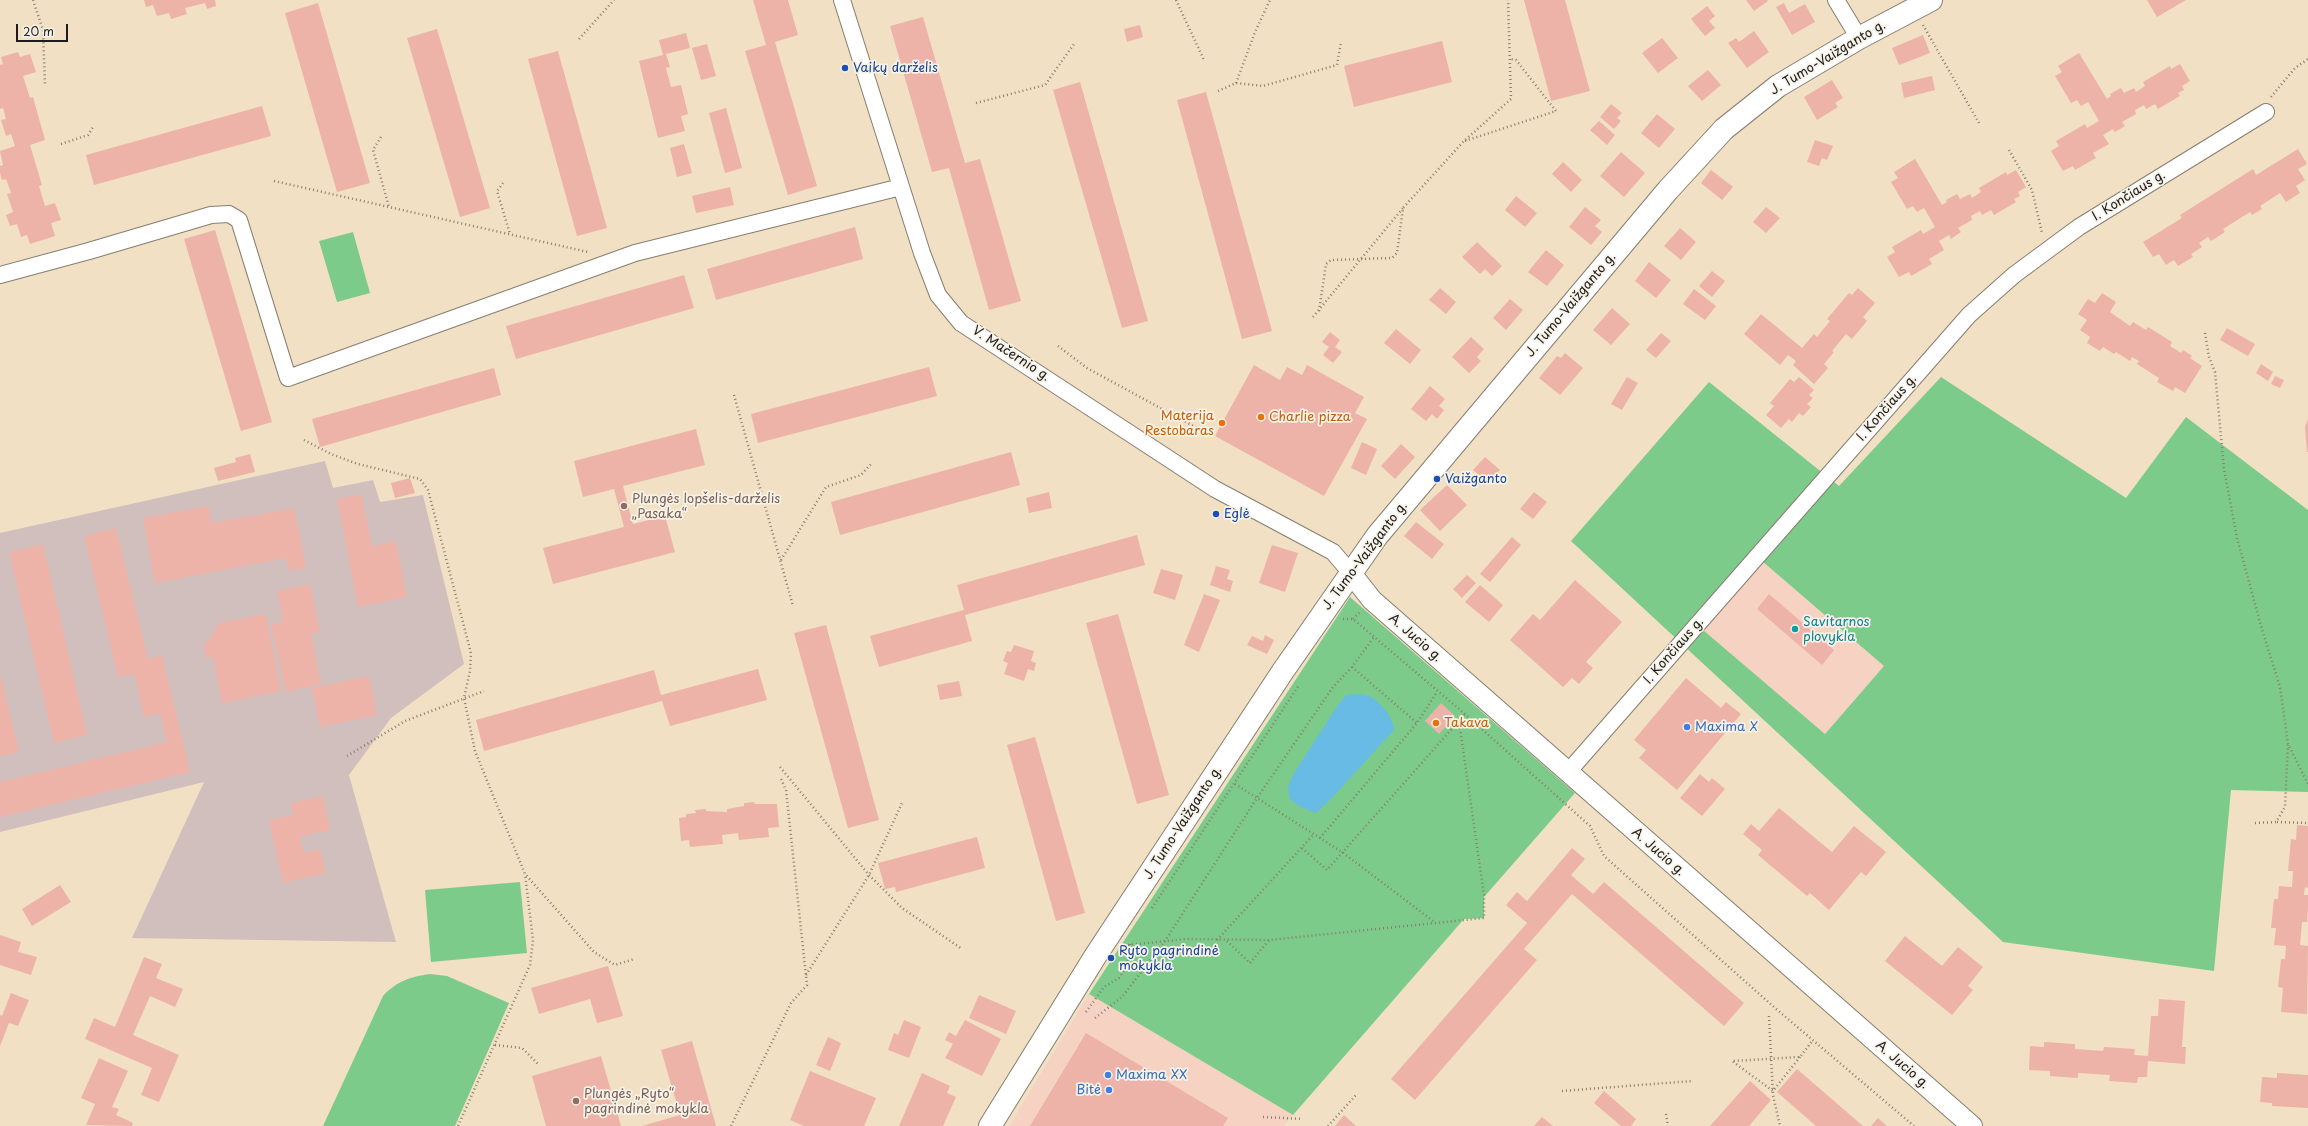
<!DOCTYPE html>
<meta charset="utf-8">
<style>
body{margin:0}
#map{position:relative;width:2308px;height:1126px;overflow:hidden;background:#f1e0c3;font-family:"Playpen Sans",sans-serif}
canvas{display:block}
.scale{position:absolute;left:16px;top:24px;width:52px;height:18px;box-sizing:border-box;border:2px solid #1c1c1c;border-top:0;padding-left:5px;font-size:12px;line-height:14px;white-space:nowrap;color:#1c1c1c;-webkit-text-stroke:3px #f7f3e8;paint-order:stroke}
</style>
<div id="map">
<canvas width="2308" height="1126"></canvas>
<div class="scale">20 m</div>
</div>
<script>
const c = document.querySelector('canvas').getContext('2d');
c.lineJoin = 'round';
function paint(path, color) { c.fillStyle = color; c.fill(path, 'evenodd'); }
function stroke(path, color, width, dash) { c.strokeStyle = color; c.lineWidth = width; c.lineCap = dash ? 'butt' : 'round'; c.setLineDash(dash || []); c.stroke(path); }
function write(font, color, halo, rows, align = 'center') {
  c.font = font + ' "Playpen Sans",sans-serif'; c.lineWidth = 3.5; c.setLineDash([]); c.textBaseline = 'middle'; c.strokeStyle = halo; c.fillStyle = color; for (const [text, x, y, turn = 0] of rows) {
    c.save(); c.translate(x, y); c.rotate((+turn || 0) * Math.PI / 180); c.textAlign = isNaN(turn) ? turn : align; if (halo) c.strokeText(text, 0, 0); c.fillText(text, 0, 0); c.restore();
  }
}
paint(new Path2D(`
 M1762 561 1884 666 1825 734 1702 630Z
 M1089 994 1293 1115 1283 1126H1009Z`), '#f5d2c2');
paint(new Path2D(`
 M325 461 333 488 373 480 380 502 423 495 464 664 391 718 349 775 396 942 132 938 204 782 0 832V533Z`), '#d1bfbd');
paint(new Path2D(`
 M353 232 370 293 337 302 319 241Z
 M1941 377 2126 498 2186 417 2308 510V792L2231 790 2214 971 2003 942 1571 541 1709 382 1839 486ZM1762 561 1884 666 1825 734 1703 630Z
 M1350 597 1575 793 1484 897V918L1464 919 1293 1115 1089 994Z
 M520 882 527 953 431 962 425 890Z
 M430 974 447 976 509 1003 455 1126H323L383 996C397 981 410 977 430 974Z`), '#7dcb8a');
paint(new Path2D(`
 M1359 694C1362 695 1368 695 1371 697 1381 703 1394 719 1394 730L1330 800 1316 813 1300 807 1290 799 1288 787 1294 773 1338 705 1346 695Z`), '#68bbe4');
paint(new Path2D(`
 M144 0H215L216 6 207 9 205 3 185 8 187 14 171 19 169 13 157 16 153 5 146 7Z
 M753 0H788L798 35 775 42 817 186 788 195 745 51 766 45Z
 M1524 0H1565L1590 91 1551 101Z
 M1746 0H1767L1768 1 1754 11Z
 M2147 0H2186L2157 17Z
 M318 3 370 183 337 192 285 13Z
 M1784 3 1789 13 1805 4 1815 22 1792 35 1776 7Z
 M1707 6 1715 16 1709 21 1715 28 1705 36 1691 19Z
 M923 17 965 163 980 159 1021 301 989 310 949 168 932 172 890 26Z
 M1140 25 1143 37 1127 42 1124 29Z
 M437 29 490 208 460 217 407 38Z
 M1754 31 1769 52 1747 68 1728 43 1736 38 1739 42Z
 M686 33 690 48 666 54 670 67 666 68 671 87 681 85 688 114 681 116 685 131 658 138 639 61 663 55 659 40Z
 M1923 35 1930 53 1899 65 1892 48Z
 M1662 38 1678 58 1658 73 1642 53Z
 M1442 41 1452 82 1354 107 1344 66Z
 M707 44 716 76 701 80 692 48Z
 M558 51 607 228 577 236 528 59Z
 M18 52 20 57 30 54 36 72 23 76 30 98 33 97 45 140 30 145 42 185 39 186 45 206 55 203 61 220 51 223 55 236 30 244 27 235 21 237 17 224 10 226 6 215 13 212 7 194 11 193 6 179 2 180 0 173V166L3 165 0 151 15 146 11 134 6 136 1 120 6 119 3 108 0 109V65L3 64 1 57Z
 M2079 53 2107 99 2111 96 2110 94 2121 88 2124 93 2134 88 2136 92 2145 86 2143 82 2170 66 2171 69 2180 64 2190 81 2182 86 2184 90 2178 93 2180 96 2158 109 2155 104 2146 109 2144 105 2135 110 2136 114 2122 122 2125 126 2115 132 2113 129 2103 135 2109 144 2093 153 2096 158 2075 170 2073 166 2063 171 2051 151 2059 146 2056 141 2085 124 2087 128 2099 121 2088 102 2081 106 2077 100 2071 103 2055 76 2062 72 2058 66Z
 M1708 70 1721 85 1702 101 1688 86Z
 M1932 76 1935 90 1904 98 1901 83Z
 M1832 80 1843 98 1835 103 1838 107 1817 120 1804 97Z
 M1080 82 1148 321 1122 328 1053 90Z
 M1206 92 1272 331 1242 339 1177 100Z
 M1611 104 1622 113 1617 118 1621 121 1614 129 1600 117Z
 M262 106 271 136 94 185 86 155Z
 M726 108 742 168 725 173 709 113Z
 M1657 114 1675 129 1659 148 1641 133Z
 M1599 121 1615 135 1607 145 1590 130Z
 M1815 140 1833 146 1827 160 1822 158 1819 166 1807 162Z
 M684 144 692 173 677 177 670 148Z
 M2298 149 2307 164 2298 169 2305 180 2296 186 2300 193 2286 202 2280 193 2260 206 2262 209 2252 215 2250 212 2223 229 2225 232 2211 241 2208 237 2199 243 2202 247 2191 254 2193 257 2178 266 2174 260 2166 265 2159 254 2153 257 2143 242 2182 218 2180 215 2253 169 2256 175Z
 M1621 152 1645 173 1624 197 1600 176Z
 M1915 159 1942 205 1947 202 1946 200 1957 194 1960 199 1970 194 1972 198 1981 192 1979 188 2006 172 2007 175 2016 170 2026 187 2018 192 2020 196 2014 199 2016 202 1994 215 1991 210 1982 215 1980 211 1971 216 1972 220 1958 228 1961 232 1951 239 1949 235 1939 241 1944 250 1929 259 1932 264 1911 276 1909 272 1899 277 1887 257 1895 252 1892 247 1921 230 1923 234 1935 227 1924 208 1917 212 1913 206 1907 209 1891 182 1898 178 1894 172Z
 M1563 162 1582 180 1571 192 1552 174Z
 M1711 170 1733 187 1722 200 1701 183Z
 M730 187 734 205 696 213 692 196Z
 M1516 196 1537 213 1525 227 1505 210Z
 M1585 207 1601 220 1595 226 1602 232 1591 245 1569 227Z
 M1766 207 1780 218 1766 233 1753 222Z
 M855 227 863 259 716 300 707 269Z
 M1680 228 1696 242 1681 260 1664 246Z
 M215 230 272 422 241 431 184 239Z
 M1477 242 1502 266 1492 276 1485 269 1480 274 1462 257Z
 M1546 250 1564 265 1547 286 1528 272Z
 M1649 262 1671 280 1656 298 1635 281Z
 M1712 271 1725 281 1712 297 1699 286Z
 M684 275 694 308 516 359 506 326Z
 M1440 288 1456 302 1446 314 1429 300Z
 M1858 288 1875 303 1863 317 1867 321 1852 339 1846 334 1832 351 1834 352 1824 364 1828 368 1814 384 1793 365 1796 361 1788 355 1780 365 1744 334 1761 314 1802 348 1814 334 1817 337 1830 321 1827 319 1849 293 1852 295Z
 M1694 289 1716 306 1705 320 1683 304Z
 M2102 293 2116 302 2110 312 2130 326 2133 322 2146 330 2148 327 2172 342 2170 346 2181 353 2183 350 2192 356 2190 358 2202 366 2185 393 2175 387 2173 391 2157 382 2159 378 2137 364 2139 361 2132 357 2130 361 2116 352 2114 354 2103 347 2100 351 2087 343 2090 337 2080 330 2087 320 2078 314 2088 299 2095 303Z
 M1510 299 1523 310 1506 330 1493 318Z
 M1612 308 1630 324 1611 345 1593 330Z
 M2227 328 2255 344 2248 356 2220 340Z
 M1396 329 1421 350 1410 364 1384 343Z
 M1330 332 1340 340 1335 347 1342 352 1333 363 1323 355 1329 347 1322 342Z
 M1661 333 1671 341 1656 358 1646 350Z
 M1471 337 1484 349 1477 357 1481 361 1469 373 1452 357Z
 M1565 353 1583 368 1560 395 1539 378 1557 356 1561 358Z
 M2261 364 2273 372 2268 381 2256 373Z
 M1254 365 1280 380 1287 367 1302 375 1307 365 1364 397 1355 413 1367 419 1324 496 1215 436Z
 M929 367 937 396 758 443 751 414Z
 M494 368 501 395 320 447 312 419Z
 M2275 376 2284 380 2280 388 2271 384Z
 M1627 377 1638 383 1622 410 1611 404Z
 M1799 377 1814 390 1809 395 1813 398 1807 404 1811 407 1803 416 1799 413 1792 422 1789 419 1781 428 1766 415 1774 406 1770 403 1790 379 1794 382Z
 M1430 386 1445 399 1439 406 1444 410 1437 419 1432 414 1426 421 1411 409Z
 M2308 419V452H2307L2305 427Z
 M696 429 705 465 623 486 633 524 665 516 675 552 553 584 543 548 624 527 614 489 583 497 574 461Z
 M1362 442 1377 449 1366 475 1351 468Z
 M1401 444 1415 457 1395 479 1381 466Z
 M1011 452 1020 485 840 535 831 502Z
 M250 454 255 472 218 481 214 468 236 462 235 458Z
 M1485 457 1500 470 1488 483 1473 470Z
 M410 478 415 493 395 498 391 483Z
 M1447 485 1467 505 1440 531 1420 510Z
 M1049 492 1052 508 1029 513 1026 498Z
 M1534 492 1547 502 1533 519 1520 509Z
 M361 494 372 546 396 541 407 597 358 607 337 499Z
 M208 506 212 523 294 508 306 568 289 571 286 558 155 583 143 518Z
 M1416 522 1444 544 1432 559 1404 536Z
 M116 528 148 659 162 655 190 772 0 817V782L167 742 160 713 144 717 134 674 118 677 84 536Z
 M1137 535 1145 565 965 615 972 641 879 667 870 636 964 610 957 585Z
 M1512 537 1521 545 1490 582 1480 574Z
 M43 544 87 735 54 743 9 552Z
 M1272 545 1298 553 1285 592 1259 583Z
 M1216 566 1230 570 1227 579 1233 581 1230 592 1210 585Z
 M1161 569 1183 575 1175 600 1153 593Z
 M1467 575 1476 583 1462 598 1453 589Z
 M1575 580 1622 622 1586 662 1593 668 1579 684 1572 678 1563 687 1510 640 1533 614 1540 620Z
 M310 584 320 632 311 634 321 684 286 692 271 624 283 621 277 591Z
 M1480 585 1503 605 1489 622 1465 602Z
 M1204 594 1220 600 1199 652 1184 645Z
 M1769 594 1834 650 1822 665 1757 609Z
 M266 614 281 691 222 703 213 657 206 658 203 643 208 642 219 623Z
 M1118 614 1169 795 1137 804 1086 623Z
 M826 625 879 820 848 828 794 633Z
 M1265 635 1274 640 1267 654 1247 645 1252 636 1263 641Z
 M1014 645 1034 651 1031 661 1036 663 1034 671 1028 669 1024 681 1004 674 1008 663 1003 661 1007 651 1011 652Z
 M758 669 767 700 670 726 662 701 484 751 476 720 654 670 661 695Z
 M369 676 377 715 320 727 312 688Z
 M1 677 19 752 0 756V678Z
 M1686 678 1721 708 1726 702 1741 714 1677 790 1639 758 1646 750 1634 740Z
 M959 681 962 696 940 700 937 685Z
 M1441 703 1455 716 1439 734 1425 721Z
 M1035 737 1085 913 1056 921 1007 745Z
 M1700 774 1709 782 1712 778 1725 789 1702 816 1680 798Z
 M323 796 330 830 300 836 304 853 320 849 326 873 283 883 269 820 293 815 291 803Z
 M754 802 755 804H777L779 827 768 828 769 837 739 840 738 833 722 835 723 844 690 847 689 840 681 841 679 818 686 817V814L696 813 695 810 706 809V811L727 812V809L744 806V803Z
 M1779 808 1832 852 1854 826 1886 852 1866 876 1861 872 1829 910 1810 893 1807 896 1758 855 1762 850 1743 834 1751 824 1759 831Z
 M2297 825 2308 826V888L2305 887 2304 895H2308V907L2307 922H2302L2300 945 2308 946 2307 1014 2281 1012 2283 988 2278 987 2281 959H2285L2286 946 2274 945 2276 928H2271L2274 899H2278L2279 886 2292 887 2293 871H2288L2291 839 2296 840Z
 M977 837 985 868 896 892 895 887 885 889 878 863Z
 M1572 848 1585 859 1571 875 1593 894 1604 882 1744 1003 1724 1026 1572 894 1524 949 1537 960 1415 1100 1391 1079 1527 923 1506 905 1517 892 1527 901Z
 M60 885 71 902 32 926 22 909Z
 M0 935 21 942 18 952 37 957 31 975 0 965Z
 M1905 936 1942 966 1958 947 1983 967 1968 986 1973 990 1952 1015 1885 961Z
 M144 957 162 964 156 978 183 989 175 1007 150 996 133 1035 179 1055 159 1102 141 1095 152 1068 85 1039 94 1018 115 1027Z
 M608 966 623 1016 597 1023 590 999 539 1014 531 988Z
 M11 993 29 1000 18 1026 9 1023 0 1046V1015L2 1016Z
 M979 995 1016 1011 1006 1034 969 1018Z
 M2159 999 2185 1001 2182 1047H2186L2185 1064 2148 1061 2147 1077H2138L2137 1083 2109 1081 2110 1075 2078 1073V1078L2050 1076V1071L2029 1070 2030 1046 2044 1047V1042L2075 1044V1049L2103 1051 2104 1047 2135 1049 2134 1055 2148 1056 2151 1016H2158Z
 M904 1020 921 1027 909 1058 888 1050 894 1033 898 1035Z
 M965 1020 1001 1039 982 1076 945 1058 953 1044 945 1040 949 1032 956 1036Z
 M1086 1033 1228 1118 1223 1126H1030Z
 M828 1037 841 1043 830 1071 816 1065Z
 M692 1041 716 1126H642L680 1115 661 1050Z
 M601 1056 621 1126H546L532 1076Z
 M99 1058 128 1071 112 1107 119 1109 116 1115 133 1123 132 1126 86 1125 95 1104 81 1098Z
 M1797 1069 1863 1126H1816L1777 1092Z
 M810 1071 876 1098 864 1126H804L790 1120Z
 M922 1073 950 1086 947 1093 956 1097 943 1126H899Z
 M2277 1073 2308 1075V1108L2272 1106V1103L2260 1102 2262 1077 2277 1078Z
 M1750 1081 1771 1100 1749 1126H1710Z
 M1604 1091 1636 1119 1631 1126H1621L1594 1103Z
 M1344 1115 1356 1126H1335Z
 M1542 1117 1553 1126H1534Z
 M1878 1118 1887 1126H1871Z`), '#edb3a8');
const minor = new Path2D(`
 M842 0 922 253 938 295 961 323 1215 489 1333 552 1350 572
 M1836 0 1859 38
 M0 275 89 251 211 215 229 214 239 220 288 378 635 253 901 187
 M1568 772 1969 315 2014 275 2079 227 2266 112`);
const tertiary = new Path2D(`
 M1350 572 1372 600 1972 1126`);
const secondary = new Path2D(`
 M990 1126 1096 955 1283 671 1377 536 1668 190 1724 129 1778 86 1859 38 1931 0`);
stroke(minor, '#867e70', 18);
stroke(tertiary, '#867e70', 22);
stroke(secondary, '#867e70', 24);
stroke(new Path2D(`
 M33 0 43 30 45 85
 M1176 0 1204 60
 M1923 25 1979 123
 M579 39 614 0
 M1236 83 1255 32 1270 0
 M1218 91 1236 83 1263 86 1337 65 1341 42
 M2271 97 2295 68 2308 59
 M976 103 1045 85 1074 44
 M381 137 373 150 389 207
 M1465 141 1556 111 1516 60 1510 59
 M61 144 88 135 93 127
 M2009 150 2032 190 2042 233
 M274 181 588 252
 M503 183 497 191 510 234
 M1319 311 1326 264 1331 260 1392 258 1397 253 1403 208 1463 142 1511 99 1508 0
 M1313 317 1403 208
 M2205 333 2209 357 2215 372 2224 469 2237 538 2261 626 2280 687 2288 744 2308 784
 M1058 346 1087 368 1197 428
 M734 395 793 606
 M304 440 331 454 358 464 420 479 428 490 471 653 470 671 464 698 475 751 525 874 594 952 615 965 634 959
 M781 560 826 487 861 475 872 463
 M1343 619H1353L1465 714 1590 826 1604 856 1775 1008 1914 1126
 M1353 619 1360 612
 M1352 667 1417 723
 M347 756 405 721 484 691
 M780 767 869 875 902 908 962 949
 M1235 784 1342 852 1433 921
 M2277 822 2308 823
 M2255 823 2276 822 2285 807 2288 745
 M1320 838 1417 723 1437 692
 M1302 848 1327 870 1465 714
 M1152 908 1299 685
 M1217 940 1314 834
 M1227 941 1250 963 1269 940
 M1128 945 1185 939 1269 940 1484 918V895L1459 721
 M806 975 869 875 902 803
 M1086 1012 1104 987 1119 978 1127 966 1130 943
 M1769 1016 1773 1095 1780 1126
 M1095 1018 1122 997 1165 941 1257 798 1333 687 1352 667 1374 637
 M495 1045 522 1048 538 1064
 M1800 1057 1773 1091 1732 1061 1800 1057 1813 1040
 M1562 1091 1692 1081
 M1666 1114 1668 1126
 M1263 1117 1303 1119
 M458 1126 530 965 533 940 525 874
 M731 1126 791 1003 807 985 786 790 781 779
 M1328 1126 1356 1095`), '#867e70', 2.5, [1, 3]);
stroke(minor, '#fff', 16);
stroke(tertiary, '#fff', 20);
stroke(secondary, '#fff', 22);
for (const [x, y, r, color] of [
 [845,68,4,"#1a4fb4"],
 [1261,417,4,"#e8710a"],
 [1222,423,4,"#e8710a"],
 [1437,479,4,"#1a4fb4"],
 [624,506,4,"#8d6e63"],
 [1216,514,4,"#1a4fb4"],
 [1795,629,4,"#0f9aa8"],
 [1436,723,4,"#e8710a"],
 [1687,727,4,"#3f7fe0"],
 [1111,958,4,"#1a4fb4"],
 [1108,1075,4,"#3f7fe0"],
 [1109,1090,4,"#3f7fe0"],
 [576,1101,4,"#8d6e63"]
]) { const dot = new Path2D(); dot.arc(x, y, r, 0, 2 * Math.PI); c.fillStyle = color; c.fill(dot); stroke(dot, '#f7f3e8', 1.5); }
write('13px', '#1c1c1c', '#f7f3e8', [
 ["J. Tumo-Vaižganto g.",1828,58,-31],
 ["I. Končiaus g.",2129,196,-32],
 ["J. Tumo-Vaižganto g.",1571,305,-50],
 ["V. Mačernio g.",1011,354,33],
 ["I. Končiaus g.",1887,408,-49],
 ["J. Tumo-Vaižganto g.",1365,556,-53],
 ["A. Jucio g.",1415,638,41],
 ["I. Končiaus g.",1674,651,-49],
 ["J. Tumo-Vaižganto g.",1183,823,-57],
 ["A. Jucio g.",1658,852,41],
 ["A. Jucio g.",1902,1065,41]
]);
write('13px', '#164399', '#f7f3e8', [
 ["Vaikų darželis",853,68],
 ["Vaižganto",1445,479],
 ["Eglė",1224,514],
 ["Ryto pagrindinė",1119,951],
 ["mokykla",1119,966]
], 'left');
write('13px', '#c56008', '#f7f3e8', [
 ["Materija",1214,416,"right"],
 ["Restobaras",1214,431,"right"],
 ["Charlie pizza",1269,417],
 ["Takava",1444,723]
], 'left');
write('13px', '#785e54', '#f7f3e8', [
 ["Plungės lopšelis-darželis",632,499],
 ["„Pasaka“",632,514],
 ["Plungės „Ryto“",584,1094],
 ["pagrindinė mokykla",584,1109]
], 'left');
write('13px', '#0d838f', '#f7f3e8', [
 ["Savitarnos",1803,622],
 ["plovykla",1803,637]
], 'left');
write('13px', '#366cbe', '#f7f3e8', [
 ["Maxima X",1695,727],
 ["Maxima XX",1116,1075],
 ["Bitė",1101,1090,"right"]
], 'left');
</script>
